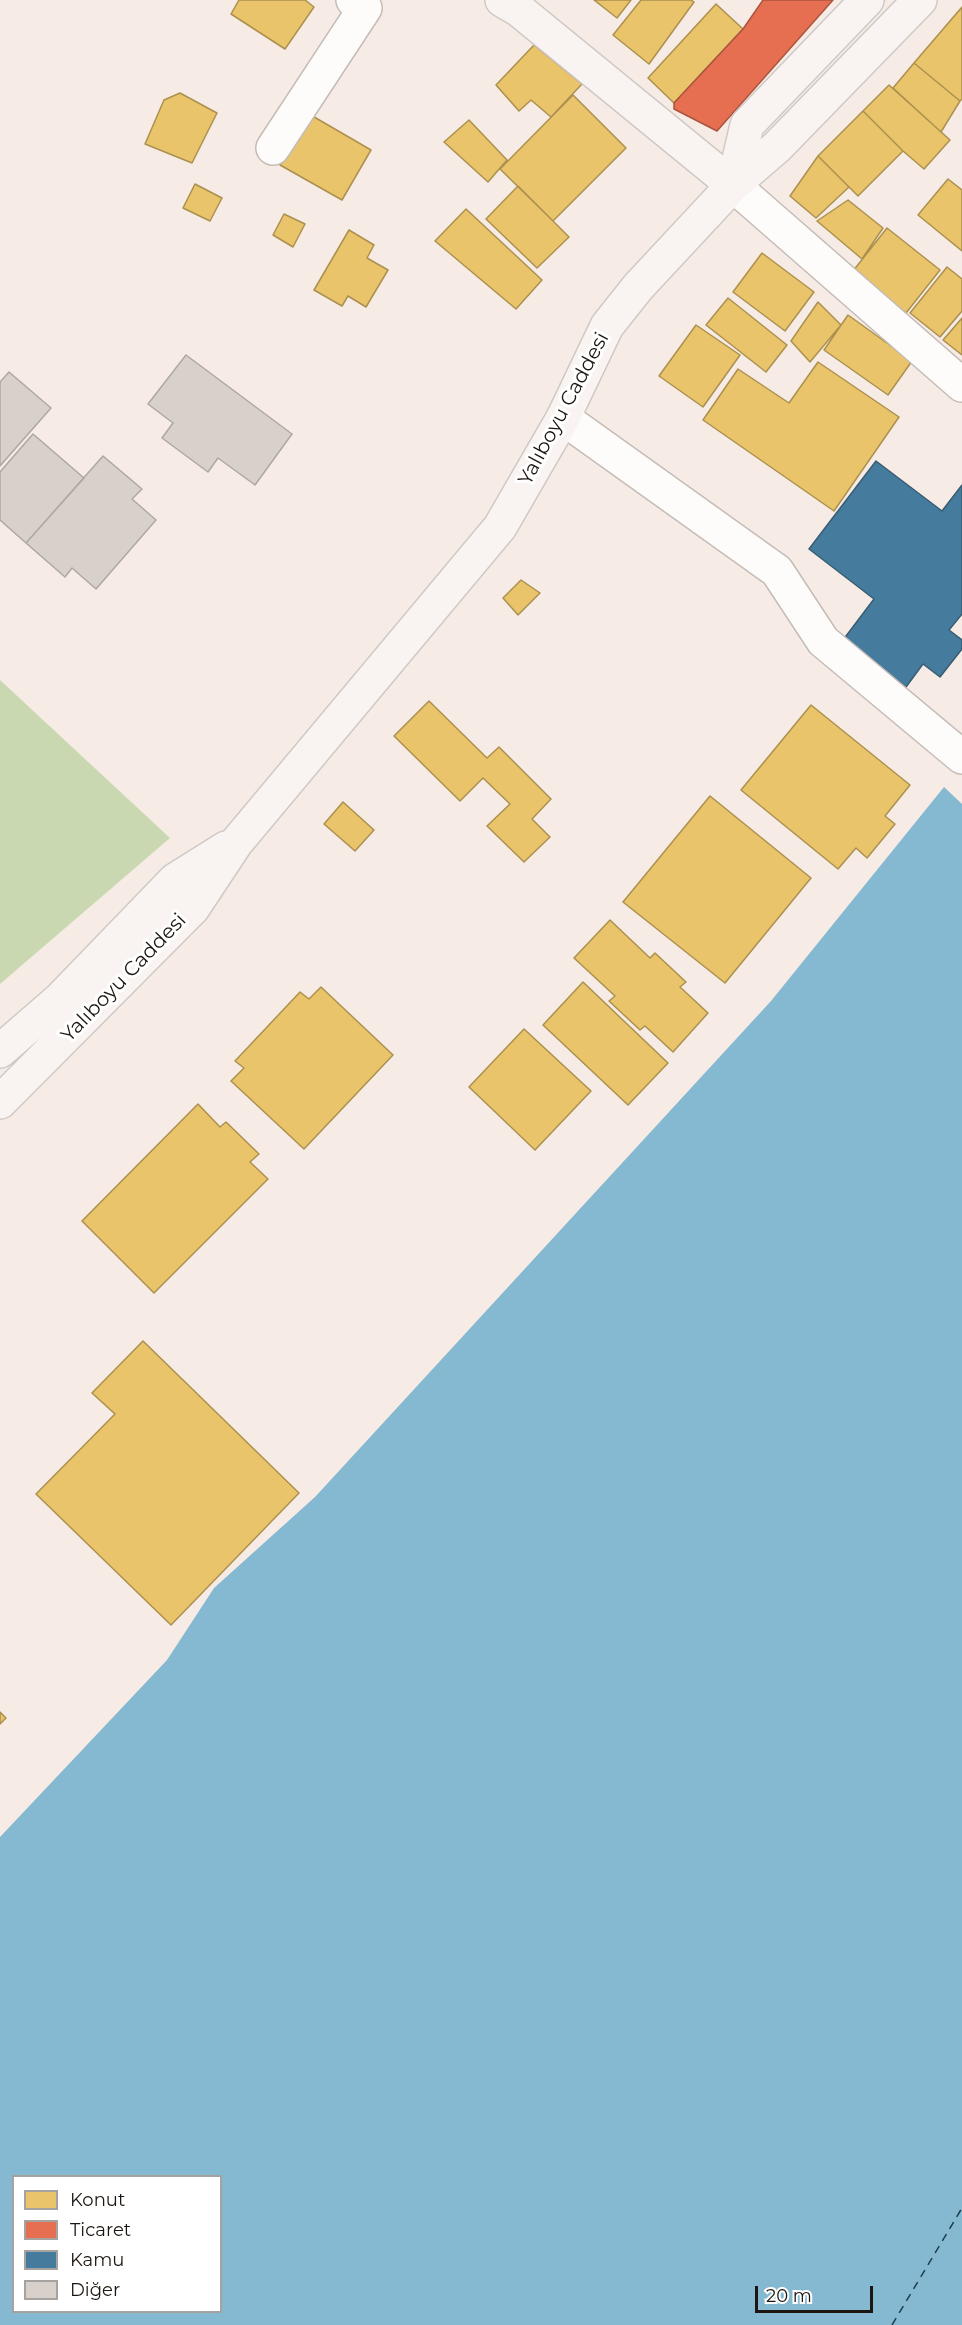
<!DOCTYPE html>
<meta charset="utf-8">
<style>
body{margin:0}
#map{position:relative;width:962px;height:2325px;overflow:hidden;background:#f6ece5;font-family:Montserrat,sans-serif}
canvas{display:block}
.legend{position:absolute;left:12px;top:2175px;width:210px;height:138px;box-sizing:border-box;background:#fff;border:2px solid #a5a29f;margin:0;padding:8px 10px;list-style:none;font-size:18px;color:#1d1610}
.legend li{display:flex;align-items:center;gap:12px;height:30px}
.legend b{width:30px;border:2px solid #a5a29f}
.scale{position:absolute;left:755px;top:2286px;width:118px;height:27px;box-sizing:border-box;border:3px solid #1d1610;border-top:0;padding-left:8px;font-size:18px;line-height:21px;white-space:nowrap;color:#1d1610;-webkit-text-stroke:4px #fff;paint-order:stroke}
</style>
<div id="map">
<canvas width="962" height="2325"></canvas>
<ul class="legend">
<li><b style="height:16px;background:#e9c46a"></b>Konut</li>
<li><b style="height:16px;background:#e76f51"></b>Ticaret</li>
<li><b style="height:16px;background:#457b9d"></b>Kamu</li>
<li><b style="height:16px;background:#d8d0ca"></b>Diğer</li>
</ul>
<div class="scale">20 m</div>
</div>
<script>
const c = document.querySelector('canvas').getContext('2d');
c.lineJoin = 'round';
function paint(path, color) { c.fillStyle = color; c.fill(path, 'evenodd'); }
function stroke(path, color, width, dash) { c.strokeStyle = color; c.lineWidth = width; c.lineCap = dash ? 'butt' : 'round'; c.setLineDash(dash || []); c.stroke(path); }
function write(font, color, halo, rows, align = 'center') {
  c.font = font + ' Montserrat,sans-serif'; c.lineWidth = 6; c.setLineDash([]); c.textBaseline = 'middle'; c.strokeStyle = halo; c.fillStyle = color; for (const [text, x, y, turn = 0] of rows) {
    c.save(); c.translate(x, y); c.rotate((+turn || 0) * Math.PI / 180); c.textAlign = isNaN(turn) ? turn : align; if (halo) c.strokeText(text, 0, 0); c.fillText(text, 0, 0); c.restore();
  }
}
paint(new Path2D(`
 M0 680 170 838 0 984Z`), '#c9d8b1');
paint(new Path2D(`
 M944 787 962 804V2325H0V1837L167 1660 214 1588 315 1497 771 1001ZM14 2176H220V2312H14Z`), '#85b9d2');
const homes = new Path2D(`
 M239 0H305L314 7 285 49 231 14Z
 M594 0H631L617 18Z
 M641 0H691L694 2 649 64 613 35Z
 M716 4 743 29 674 103 648 78Z
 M962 7V99L960 101 914 63Z
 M534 45 582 84 551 117 531 100 519 111 496 85Z
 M914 63 960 101 941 132 893 88Z
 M889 85 950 140 924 169 903 151 863 111Z
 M180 93 217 113 192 163 145 144 164 100Z
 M573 95 626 148 553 221 500 169Z
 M863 111 903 151 858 196 818 156Z
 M309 114 371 150 342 200 280 165Z
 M469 120 507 160 488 182 444 142Z
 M818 156 849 187 816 218 790 196Z
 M948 179 962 190V251L918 215Z
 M195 184 222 198 210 221 183 208Z
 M518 186 569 237 537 268 486 219Z
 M848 200 883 228 862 259 817 221Z
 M466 209 542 280 516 309 435 241Z
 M284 214 305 224 293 247 273 235Z
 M887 228 940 270 906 313 853 271Z
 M349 230 374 245 367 258 388 270 366 307 348 296 342 306 314 290Z
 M762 253 814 292 785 331 733 292Z
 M947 267 962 279V311L940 337 910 313Z
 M728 298 787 345 766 372 706 325Z
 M818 302 841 325 810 362 791 341Z
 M848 315 912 361 888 395 824 350Z
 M962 318V355L943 340Z
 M696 325 740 355 703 407 659 376Z
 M818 362 899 417 834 511 703 420 738 369 789 403Z
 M521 580 540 593 518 615 503 598Z
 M429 701 487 758 499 747 551 799 532 819 550 837 524 862 487 826 510 804 483 778 460 801 394 736Z
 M811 705 910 785 885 816 895 824 867 858 856 848 838 869 741 790Z
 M710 796 811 878 725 983 623 902Z
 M343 802 374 830 355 851 324 824Z
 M610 920 650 958 655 953 686 982 680 987 708 1013 673 1052 645 1026 640 1030 609 1001 615 996 574 958Z
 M583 982 668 1063 628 1105 543 1025Z
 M321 987 393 1055 304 1149 231 1081 244 1068 235 1061 300 992 309 999Z
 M524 1029 591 1091 535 1150 469 1087Z
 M198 1104 220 1127 226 1122 259 1154 250 1162 268 1179 154 1293 82 1221Z
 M143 1341 299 1493 171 1625 36 1494 115 1414 92 1393Z
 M0 1712 6 1718 0 1724Z`);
paint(homes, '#e9c46a');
stroke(homes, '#ac904f', 1.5);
const shops = new Path2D(`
 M763 0H833L717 131 674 109V103L743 29Z`);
paint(shops, '#e76f51');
stroke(shops, '#aa543e', 1.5);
const public = new Path2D(`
 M876 461 942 511 962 485V614L949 630 962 640V649L940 677 923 664 906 687 843 640 874 599 809 549Z`);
paint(public, '#457b9d');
stroke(public, '#395d73', 1.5);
stroke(new Path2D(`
 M892 2325 962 2208`), '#1b3e4f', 1.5, [8, 6]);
const building = new Path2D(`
 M186 355 292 434 255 485 218 458 208 472 162 438 173 423 148 404Z
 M9 372 51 408 0 466V382Z
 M33 434 84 478 26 543 0 520V472Z
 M103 456 142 489 132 499 156 520 96 589 72 568 65 577 26 543Z`);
paint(building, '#d8d0ca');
stroke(building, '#afa7a1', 1.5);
const minor = new Path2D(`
 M273 148 365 8 353 0
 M733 185 962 385
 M563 418 777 571 823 641 962 757`);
const major = new Path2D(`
 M502 0 519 10 733 185
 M733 185 747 125 867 0
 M0 1051 60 999 175 880 226 848
 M0 1102 193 908 236 843 500 527 563 418 607 326 638 287 733 185 777 147 920 0`);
stroke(minor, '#c4bcb6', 36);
stroke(major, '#cfc9c6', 36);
stroke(minor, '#fefcfb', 33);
stroke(major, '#f9f4f2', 33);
write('20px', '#1d1610', '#fff', [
 ["Yalıboyu Caddesi",564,409,-62],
 ["Yalıboyu Caddesi",124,978,-46]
]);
</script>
